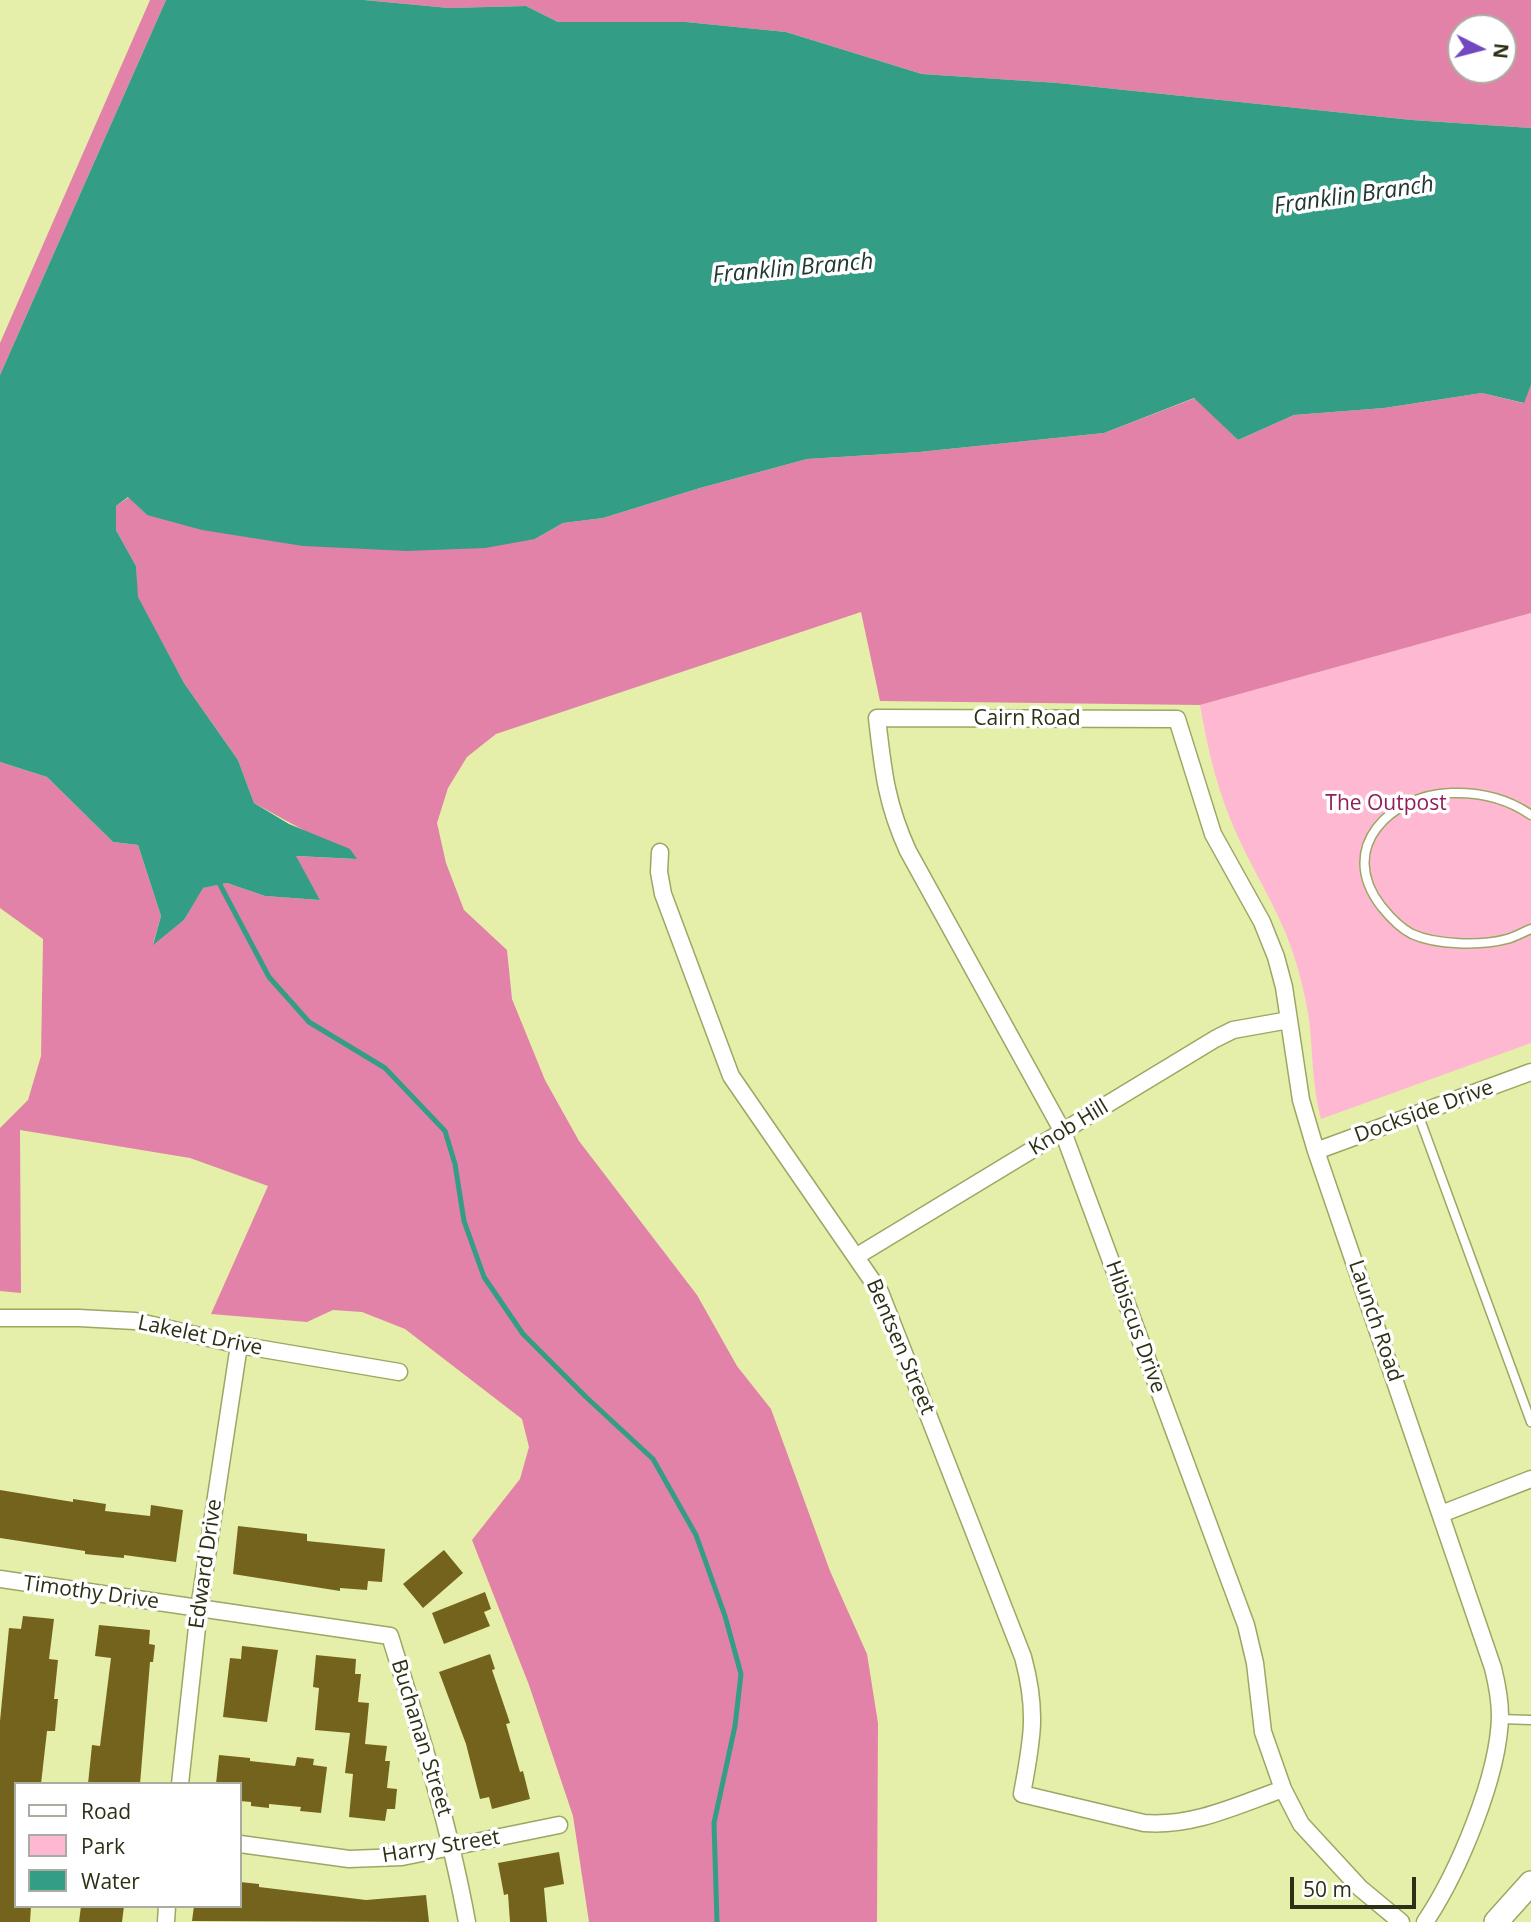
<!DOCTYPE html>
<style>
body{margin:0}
#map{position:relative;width:1531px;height:1922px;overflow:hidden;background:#e5efa9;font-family:"Open Sans",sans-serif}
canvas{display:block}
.legend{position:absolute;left:14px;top:1782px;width:228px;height:126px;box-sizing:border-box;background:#fff;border:2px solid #abaca1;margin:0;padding:9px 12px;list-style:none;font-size:21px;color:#2c3014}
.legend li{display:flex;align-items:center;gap:14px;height:35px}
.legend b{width:35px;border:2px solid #abaca1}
.north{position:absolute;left:1447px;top:14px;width:70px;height:70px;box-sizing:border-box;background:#fff;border:2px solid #abaca1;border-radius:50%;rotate:96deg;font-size:19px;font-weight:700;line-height:28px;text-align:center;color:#2c3014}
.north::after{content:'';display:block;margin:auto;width:24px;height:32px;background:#7148c0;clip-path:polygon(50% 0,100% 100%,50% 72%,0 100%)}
.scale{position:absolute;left:1290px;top:1877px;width:126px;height:32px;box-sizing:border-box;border:4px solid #2c3014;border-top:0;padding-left:9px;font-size:21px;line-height:24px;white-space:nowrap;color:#2c3014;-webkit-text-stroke:5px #fff;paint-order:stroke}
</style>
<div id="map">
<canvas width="1531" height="1922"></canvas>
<ul class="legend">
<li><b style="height:9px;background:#fff"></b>Road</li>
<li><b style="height:19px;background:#ffb8d2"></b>Park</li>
<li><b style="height:19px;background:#349d85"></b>Water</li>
</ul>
<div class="north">N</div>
<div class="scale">50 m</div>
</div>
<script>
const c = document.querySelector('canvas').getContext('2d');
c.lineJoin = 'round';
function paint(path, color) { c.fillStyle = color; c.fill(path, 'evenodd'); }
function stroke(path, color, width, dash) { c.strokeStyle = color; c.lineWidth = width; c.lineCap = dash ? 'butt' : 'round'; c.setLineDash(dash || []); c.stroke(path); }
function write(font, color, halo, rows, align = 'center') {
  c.font = font + ' "Open Sans",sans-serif'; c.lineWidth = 7; c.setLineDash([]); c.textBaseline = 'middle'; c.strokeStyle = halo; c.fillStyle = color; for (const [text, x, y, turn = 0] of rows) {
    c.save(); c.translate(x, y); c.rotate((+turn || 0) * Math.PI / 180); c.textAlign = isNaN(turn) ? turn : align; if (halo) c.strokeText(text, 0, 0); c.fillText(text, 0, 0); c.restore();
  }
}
paint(new Path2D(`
 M1531 613V1043L1321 1119C1312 1086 1313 1053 1309 1019 1305 995 1299 970 1291 947 1277 908 1255 874 1238 837 1218 794 1208 751 1200 705Z`), '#ffb8d2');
paint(new Path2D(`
 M150 0H166L0 375V343Z
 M364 0H1531V128L1412 120 1058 83 922 74 786 32 686 22H558L526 6 449 8ZM1461 28H1503V70H1461Z
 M1531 385V613L1200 705 880 701 861 612 496 734 467 757 448 788 437 823 446 863 464 910 507 950 512 999 545 1080 579 1141 697 1295 737 1366 771 1409 830 1571 867 1654 878 1723 877 1922H589L573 1816 529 1685 472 1540 520 1479 529 1447 522 1419 405 1329 362 1312 333 1310 307 1322 211 1314 268 1186 190 1158 20 1130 21 1293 0 1291V1128L28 1100 41 1056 43 939 0 908V762L47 777 113 842 138 845 161 916 153 944 184 920 202 888 227 883 265 896 320 900 295 856 356 859 254 803 238 760 184 683 137 597 136 566 116 530V506L129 497 147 515 535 539 563 523 603 518 700 488 807 459 919 452 1104 433 1195 398 1238 440 1294 415 1384 408 1482 393 1523 403Z`), '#e382a9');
paint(new Path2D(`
 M166 0H364L449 8 526 6 558 22H686L786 32 922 74 1058 83 1412 120 1531 128V385L1524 403 1482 393 1384 408 1294 415 1238 440 1194 398 1104 433 919 452 807 459 700 488 603 518 563 523 535 539 485 548 407 551 303 546 202 530 147 515 128 497 116 506V530L136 566 138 597 184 683 238 760 254 803 289 824 350 849 357 859 296 856 320 900 265 896 227 883 203 888 184 920 153 945 161 916 138 845 113 842 47 777 0 762V375Z`), '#349d85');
stroke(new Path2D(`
 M218 881 269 977 309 1022 385 1068 445 1131 455 1164 464 1221 484 1277 523 1334 586 1397 653 1459 696 1535 725 1616 741 1674 735 1726 714 1823 717 1922`), '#349d85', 5);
paint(new Path2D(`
 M0 1490 73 1502V1499L106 1504 105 1511 150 1516 151 1505 183 1510 176 1562 124 1555V1558L85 1554V1551L0 1538Z
 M238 1526 307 1534V1541L385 1549 382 1582 368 1581 367 1590 340 1588V1591L233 1574Z
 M444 1550 463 1573 423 1608 403 1584Z
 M485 1592 491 1609 484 1612 490 1626 444 1644 432 1613Z
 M23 1616 54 1619 49 1659 58 1660 54 1699H58L55 1731H47L41 1784H16V1906H31L30 1922H0V1721L9 1628 21 1629Z
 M99 1625 150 1630 149 1644 155 1645 153 1662H150L140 1784H88L92 1745 100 1746 111 1658 95 1656Z
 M242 1646 278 1650 267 1722 223 1717 230 1658 241 1659Z
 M490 1654 495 1669 492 1670 510 1723 506 1724 520 1772 523 1771 530 1799 492 1809 489 1797 480 1799 466 1744 439 1672Z
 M316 1655 356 1659 355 1674H361L358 1702 369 1703 365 1744 387 1746 385 1761H390L387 1788 397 1789 395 1809H387L385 1821 349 1817 353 1774 345 1773 350 1733 315 1730 319 1688 313 1687Z
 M219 1755 250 1758V1761L295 1766 297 1757 314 1759 313 1765 327 1767 321 1813 300 1811 301 1807 269 1804V1808L251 1806V1802L240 1801V1784H216Z
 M559 1852 564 1884 544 1888 547 1922H510L508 1894 504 1895 498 1863Z
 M240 1882 259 1884V1887L366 1900 426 1895 429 1922 192 1921 194 1906H240Z
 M81 1906H124L122 1922H79Z`), '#74631c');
const lane = new Path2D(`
 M1531 815C1507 798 1481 792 1451 793 1391 795 1336 847 1381 906 1389 916 1400 928 1412 934 1436 945 1481 946 1507 939 1515 937 1523 932 1531 929
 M1418 1114 1531 1422
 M1500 1719 1531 1720`);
const street = new Path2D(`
 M660 852 659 872 663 894 731 1076 880 1292 1023 1657C1038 1712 1032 1740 1022 1794L1144 1823C1193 1827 1238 1805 1283 1789
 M1316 1151 1531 1072
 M857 1256 1215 1039 1233 1030 1289 1020
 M0 1318H79L135 1321 239 1345 399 1372
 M1441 1514 1531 1479
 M0 1579 390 1636C420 1732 449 1823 467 1922
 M180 1784 199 1609 239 1345
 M240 1844 349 1859 402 1857 559 1825
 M166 1922 167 1906
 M1401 1922 1360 1888 1301 1824 1283 1789 1263 1732 1255 1663 1246 1625 1063 1132 908 851C886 803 883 770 877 718L1177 719 1213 834 1262 922 1276 957 1284 987 1301 1100 1316 1151 1493 1668C1497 1684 1500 1700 1500 1716 1499 1776 1458 1873 1425 1922`);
const secondary = new Path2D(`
 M1496 1922 1531 1883`);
stroke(lane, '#9da663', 11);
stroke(street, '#9da663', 19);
stroke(secondary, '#9da663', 26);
stroke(lane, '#fff', 8);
stroke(street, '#fff', 16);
stroke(secondary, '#fff', 23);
write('21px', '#2c3014', '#fff', [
 ["Cairn Road",1027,719],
 ["Dockside Drive",1424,1112,-20],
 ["Knob Hill",1069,1128,-31],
 ["Launch Road",1375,1321,71],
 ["Hibiscus Drive",1135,1327,70],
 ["Lakelet Drive",200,1336,12],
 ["Bentsen Street",900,1347,67],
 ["Edward Drive",206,1564,-82],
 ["Timothy Drive",91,1593,8],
 ["Buchanan Street",421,1738,73],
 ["Harry Street",441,1847,-9]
]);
write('21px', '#911f58', '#fff', [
 ["The Outpost",1386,804]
]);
write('italic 23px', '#213932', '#fff', [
 ["Franklin Branch",1354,196,-8],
 ["Franklin Branch",793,269,-5]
]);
</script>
